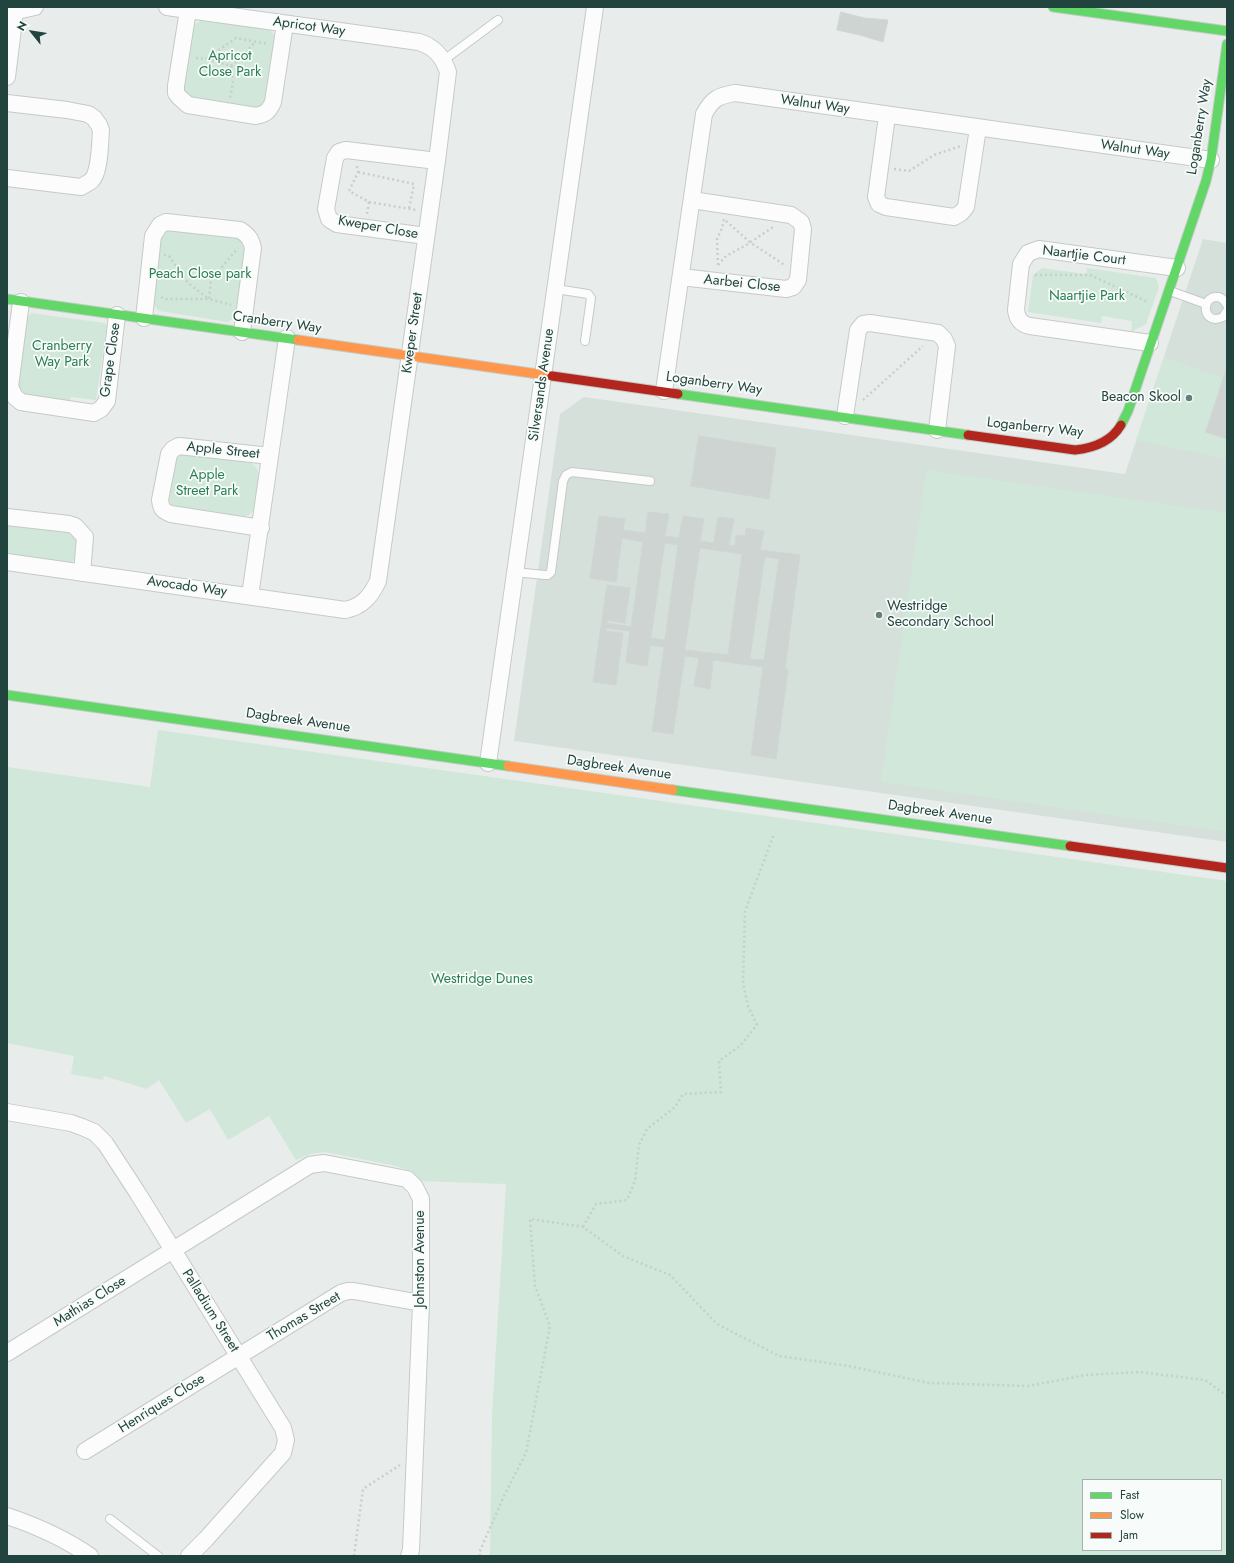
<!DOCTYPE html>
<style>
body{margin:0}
#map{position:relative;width:1234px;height:1563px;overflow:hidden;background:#e8edeb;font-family:Jost,sans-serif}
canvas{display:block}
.frame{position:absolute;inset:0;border:8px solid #22443e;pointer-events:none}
.legend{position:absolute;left:1082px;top:1479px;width:140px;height:72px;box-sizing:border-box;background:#f7fbf9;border:1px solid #a2b2ae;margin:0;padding:5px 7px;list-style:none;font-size:12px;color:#22443e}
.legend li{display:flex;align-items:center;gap:8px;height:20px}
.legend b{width:20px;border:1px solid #a2b2ae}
.north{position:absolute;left:12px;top:12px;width:40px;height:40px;-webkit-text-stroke:3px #f7fbf9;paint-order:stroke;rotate:300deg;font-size:11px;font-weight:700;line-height:16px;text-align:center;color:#22443e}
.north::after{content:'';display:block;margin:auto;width:14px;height:18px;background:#22443e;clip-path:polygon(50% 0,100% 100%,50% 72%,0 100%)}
</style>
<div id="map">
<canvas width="1234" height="1563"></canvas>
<div class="frame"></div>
<ul class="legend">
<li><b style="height:5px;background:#63d668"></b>Fast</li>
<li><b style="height:5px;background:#ff974d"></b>Slow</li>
<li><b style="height:5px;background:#b3261e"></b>Jam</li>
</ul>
<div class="north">N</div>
</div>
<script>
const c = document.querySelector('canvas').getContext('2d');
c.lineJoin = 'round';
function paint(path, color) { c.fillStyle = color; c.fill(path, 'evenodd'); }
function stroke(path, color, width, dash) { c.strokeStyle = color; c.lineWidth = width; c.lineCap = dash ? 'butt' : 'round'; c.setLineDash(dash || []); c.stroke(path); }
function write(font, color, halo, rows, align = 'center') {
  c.font = font + ' Jost,sans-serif'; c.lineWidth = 3.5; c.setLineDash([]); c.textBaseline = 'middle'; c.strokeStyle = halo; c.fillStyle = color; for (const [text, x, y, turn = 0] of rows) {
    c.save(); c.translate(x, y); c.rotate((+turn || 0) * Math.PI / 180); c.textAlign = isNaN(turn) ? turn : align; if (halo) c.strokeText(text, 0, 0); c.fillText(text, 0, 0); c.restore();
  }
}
paint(new Path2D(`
 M1203 239 1227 243V842L514 741 560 414 584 397 1125 474Z`), '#d5e0db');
paint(new Path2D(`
 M202 20 269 29 275 36 269 100 260 110 194 102 183 91V86L192 26Z
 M170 229 235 236 247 245 236 316 228 322 159 311C155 307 153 303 153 296L161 239 166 231Z
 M1042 268 1086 274 1087 268 1156 278 1159 287 1146 324 1131 332 1132 321 1102 316 1101 323 1028 312 1033 275Z
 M31 313 105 323 107 326 96 400 71 397 70 403 22 394 17 383 26 320Z
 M1164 357 1224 378 1206 432 1227 439V451L1225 459 1136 440Z
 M181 453 248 461C266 470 258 490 256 506 253 513 249 516 241 517L174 507 168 500 167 495 173 459Z
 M926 470 1227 513V832L881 782Z
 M7 521 70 530 78 536 77 558 70 563 7 556Z
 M158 730 1227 881V1556H490L492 1414 506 1184 418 1181 412 1171 392 1165 325 1152 311 1154 296 1160 269 1116 228 1140 210 1109 186 1123 159 1080 147 1089 104 1076 103 1080 71 1074 74 1056 7 1043V767L150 787ZM1083 1480H1221V1550H1083Z`), '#d0e7d9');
const building = new Path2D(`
 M841 12 864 18 860 35 837 30Z
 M864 18 888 20 883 42 860 35Z
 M1227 367V439L1206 432Z
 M699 436 776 448 769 499 691 486Z
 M648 512 669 514 665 536 679 538 683 516 704 519 700 541 714 543 718 517 734 519 729 545 735 546 736 535 745 536 746 528 764 531 760 550 800 555 785 669 788 670 776 759 751 755 763 667 713 660 710 689 694 686 699 658 685 656 673 734 652 731 664 647 650 645 647 666 629 663 626 662 630 631 606 628V631L623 633 616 685 593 682 607 585 630 588 625 623 607 620V623L631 627 643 542 622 538 616 582 590 578 599 516 625 519 623 530 645 533ZM665 543 678 545 665 640 651 638ZM700 548 742 554 728 655 685 650ZM765 557 779 559 764 660 750 659Z`);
paint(building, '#ced4d2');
stroke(building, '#d0d6d4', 1);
const lane = new Path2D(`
 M444 60 498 20
 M556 289 588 294 591 298 585 341
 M1170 291 1206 304
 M1227 305C1225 301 1223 298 1218 297 1200 295 1202 327 1223 317L1227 311
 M514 572 545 575H548L551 572 563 481 566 475 572 472 650 481
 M110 1519 158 1556`);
const street = new Path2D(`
 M188 10 176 86V93L179 97 188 105 256 116C266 114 269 111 273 102L285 24
 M7 13 35 7
 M7 77 15 12
 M7 103 67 110 88 114 94 118 99 125 101 130C100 143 100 171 92 180 89 183 84 185 81 187L7 178
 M887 116 876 197 879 204 886 207 954 217 961 213 966 207 978 128
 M426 236 337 224 329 219 326 209 335 158 339 152 346 150 437 161
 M681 277 786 289 793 287 798 280 803 229 801 222 791 215 692 200
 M21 302 10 387 15 397 21 402 94 413 101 409 107 401 117 315
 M144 318 153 236 160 225 166 222 240 230C248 235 251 239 253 248L242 332
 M1150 343 1030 326C1021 324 1017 319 1016 310L1021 264 1028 253 1039 249 1177 268
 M664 391 704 114C713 98 718 96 735 93L1211 160
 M845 416 858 330 863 324 870 323 938 333 944 339 947 346 937 430
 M7 517 69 524 75 526 85 537 82 573
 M261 528 171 514C163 511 161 509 160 500L169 454 173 449 179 446 270 456
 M7 562 345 610C362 607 371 596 378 581L437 161 448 72C443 57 435 47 419 42L167 7
 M250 596 287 338
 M488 763C523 511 561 259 595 7
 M7 1112 71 1123 82 1127 94 1132 105 1143 137 1192 283 1428 286 1440 283 1453 206 1539 189 1556
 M7 1353 310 1165 324 1163 407 1179 415 1187 421 1199V1303L411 1550 409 1556
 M85 1451 341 1293 348 1291H354L421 1303
 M7 1516C37 1526 64 1538 90 1556`);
const fast = new Path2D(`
 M1053 7 1227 31
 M7 299 298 340
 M678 394 968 435
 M1121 425 1128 411 1206 181 1211 160 1227 44
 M7 695 508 766
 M673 790 1070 846`);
const slow = new Path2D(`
 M298 340 552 376
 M508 766 673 790`);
const jam = new Path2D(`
 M552 376 678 394
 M968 435 1075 450C1094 448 1111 442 1121 425
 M1070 846 1227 868`);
stroke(lane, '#c5cac8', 10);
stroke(street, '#c5cac8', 18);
stroke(fast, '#c3cbc8', 11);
stroke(slow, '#c3cbc8', 11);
stroke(jam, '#c3cbc8', 11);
stroke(new Path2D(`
 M196 58 206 59 236 38 268 44
 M207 59 231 66 233 82 230 98
 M231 66 244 55 255 42
 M357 166 358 172 349 191 369 202 367 214
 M894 169 909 171 934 155 961 146
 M358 172 414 184 409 209
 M369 202 416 210
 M726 221 751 243 786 266
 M164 255 169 256 188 283 209 299 211 280 238 248
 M718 265 726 256 748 244 773 227
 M718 265 717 239 722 228 724 219
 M1035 275H1090L1148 302
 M161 297 165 299H209L231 305
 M863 400 923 346
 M583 1227 596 1204 627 1200 635 1181 639 1145 647 1129 675 1107 683 1094 721 1092 719 1061 740 1046 757 1025 748 1006 743 983 745 911 774 834
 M354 1556 363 1489 400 1465
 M480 1556 479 1553 504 1496 526 1453 550 1326 535 1286 530 1219 583 1227 623 1256 670 1275 717 1324 779 1356 849 1366 929 1383 1028 1386 1086 1375 1139 1372 1205 1380 1227 1396`), '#c6cfcd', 2.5, [2, 3]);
stroke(lane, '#fcfcfc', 8);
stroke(street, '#fcfcfc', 16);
stroke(fast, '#63d668', 9);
stroke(slow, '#ff974d', 9);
stroke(jam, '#b3261e', 9);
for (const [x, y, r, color] of [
 [1189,398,4,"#677f7b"],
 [879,615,4,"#677f7b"]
]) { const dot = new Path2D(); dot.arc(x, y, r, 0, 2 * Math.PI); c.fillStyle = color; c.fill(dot); stroke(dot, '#f7fbf9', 1.5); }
write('14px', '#22443e', '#f7fbf9', [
 ["Apricot Way",309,27,8],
 ["Walnut Way",815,105,8],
 ["Loganberry Way",1200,127,-81],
 ["Walnut Way",1135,150,8],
 ["Kweper Close",378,228,10],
 ["Naartjie Court",1084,256,7],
 ["Aarbei Close",742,284,6],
 ["Cranberry Way",277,323,8],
 ["Kweper Street",413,333,-82],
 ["Grape Close",111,360,-82],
 ["Loganberry Way",714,384,8],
 ["Silversands Avenue",542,385,-82],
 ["Loganberry Way",1035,428,6],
 ["Apple Street",223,451,6],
 ["Avocado Way",187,587,8],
 ["Dagbreek Avenue",298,721,8],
 ["Dagbreek Avenue",619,768,8],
 ["Dagbreek Avenue",940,813,8],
 ["Johnston Avenue",421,1259,-90],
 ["Mathias Close",90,1302,-32],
 ["Palladium Street",210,1311,58],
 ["Thomas Street",304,1317,-31],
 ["Henriques Close",162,1404,-32]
]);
write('14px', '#287f51', '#f7fbf9', [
 ["Apricot",230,57],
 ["Close Park",230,73],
 ["Peach Close park",200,275],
 ["Naartjie Park",1087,297],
 ["Cranberry",62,347],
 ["Way Park",62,363],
 ["Apple",207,476],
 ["Street Park",207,492],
 ["Westridge Dunes",482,980]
]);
write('14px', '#22443e', '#f7fbf9', [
 ["Beacon Skool",1181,398],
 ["Westridge",887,607,"left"],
 ["Secondary School",887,623,"left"]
], 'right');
</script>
